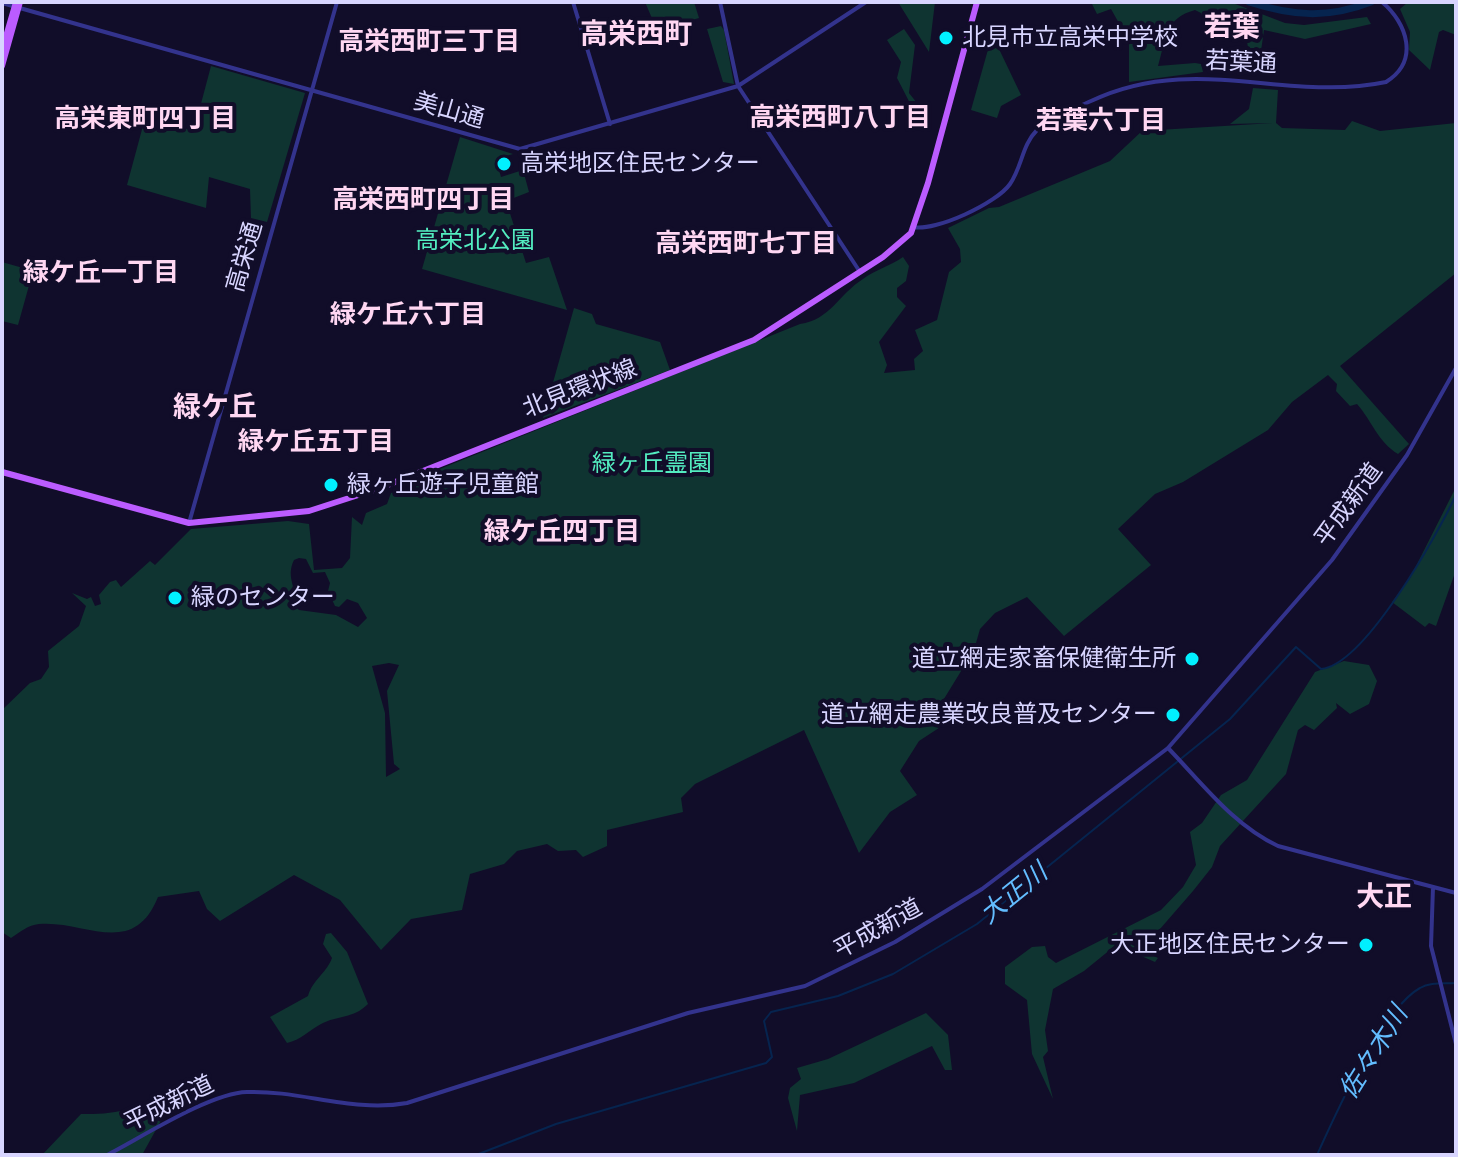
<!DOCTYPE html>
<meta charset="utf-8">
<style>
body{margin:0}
#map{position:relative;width:1458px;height:1157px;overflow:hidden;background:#110d29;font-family:Figtree,sans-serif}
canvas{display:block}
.frame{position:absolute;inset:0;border:4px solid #d8d5ff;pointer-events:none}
</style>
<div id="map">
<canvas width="1458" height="1157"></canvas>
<div class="frame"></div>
</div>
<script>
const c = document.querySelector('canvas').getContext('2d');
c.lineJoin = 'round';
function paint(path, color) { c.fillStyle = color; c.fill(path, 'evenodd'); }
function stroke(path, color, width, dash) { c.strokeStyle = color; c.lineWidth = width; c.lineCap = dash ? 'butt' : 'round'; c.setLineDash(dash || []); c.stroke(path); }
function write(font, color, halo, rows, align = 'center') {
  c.font = font + ' Figtree,"Noto Sans JP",sans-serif'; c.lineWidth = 8; c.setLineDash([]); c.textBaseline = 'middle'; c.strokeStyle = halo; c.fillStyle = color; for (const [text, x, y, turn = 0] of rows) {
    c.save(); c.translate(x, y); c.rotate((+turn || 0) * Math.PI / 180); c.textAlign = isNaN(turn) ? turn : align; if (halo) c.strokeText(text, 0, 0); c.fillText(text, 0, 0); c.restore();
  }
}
paint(new Path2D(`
 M645 2H694L699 18 657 30Z
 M898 2H935L929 52Z
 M1091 2H1230L1285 23 1304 25 1367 17 1371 24 1305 39 1264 30 1260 58 1249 55 1247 41 1230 32 1206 29 1201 13 1195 10C1165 18 1166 39 1158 66L1195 63 1201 64 1203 72 1129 82V41L1111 9 1097 14Z
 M1408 2H1456V35L1443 30 1439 32 1430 70 1409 50 1410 32 1400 9Z
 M721 26 724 30 734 84 723 82 707 29Z
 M904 29 915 45 909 93 921 108 915 113 897 78 901 62 887 40Z
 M989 46 999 49 1021 95 1001 106 997 118 971 110Z
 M211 66 305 93 267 222 251 218 250 189 209 177 206 208 127 185 144 122 194 130Z
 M1253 88 1278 90 1276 123 1282 128 1345 130 1352 121 1380 131 1456 123V273L1340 366 1409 444 1398 454C1378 442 1372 421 1357 404L1350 406 1336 391 1337 384 1328 375 1292 402 1268 430 1183 482 1155 494 1118 529 1151 565 1064 636 1027 597 995 613 980 629 974 650 939 707 945 716V724L919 741 900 771 917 795 890 812 859 853 804 730 695 784 681 798 683 812 607 830V846L583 857 576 850 558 851 547 844 517 851 504 864 470 874 462 910 411 919 381 950 340 900 294 875 220 921 207 909 199 891 158 897C133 959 85 920 39 924 28 925 20 932 11 938L2 932V710L30 683 41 679 49 667 48 651 79 626 86 606 72 593 87 599 91 597 95 606 101 604 99 595 110 582 116 580 121 587 150 561 155 565 191 529 288 521 309 524 314 570 342 568 350 558 352 517 362 525 366 513 387 504 391 493 418 486 415 479 800 324C830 320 839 294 863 279 875 270 890 266 903 257L909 266 906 281 897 288V297L906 306 879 342 887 365 884 373 915 370 914 359 923 351 915 330 937 320 949 272 961 262 960 249 948 228 989 208 999 207 1110 161 1142 131 1273 123 1230 124 1249 109ZM299 558 306 559 313 573 325 572 330 583 328 591 335 606 339 607 347 599 358 603 367 618 358 627 336 615 299 610 294 605C298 588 285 578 294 560ZM389 663 399 665 387 691 394 764 400 769 386 777 385 713 372 666Z
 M460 137 513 154 496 159 501 177 523 170 529 192 506 201 526 263 549 257 567 310 422 269Z
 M2 262 23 268 20 278 30 282 18 325 2 321Z
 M574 308 592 314 596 324 660 342 670 370 543 418Z
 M1456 487V570L1436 626 1429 623 1425 627 1392 602 1410 578Z
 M1344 661 1369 665 1377 681 1369 704 1350 714 1336 703 1337 708 1314 730 1305 725 1298 730 1286 774 1220 846 1212 867 1193 891 1160 929 1133 939 1132 945 1158 958 1155 962 1116 945 1084 971 1053 989 1045 1030 1048 1051 1043 1057 1053 1099 1032 1054 1027 1000 1005 984V967L1032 947 1045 946 1048 957 1056 963 1161 910 1183 887 1196 865 1190 832 1202 823 1221 795 1247 780 1315 672Z
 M331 933 347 952 368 1004C353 1019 338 1015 321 1024 308 1031 301 1040 287 1043L270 1017 308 996C313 979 326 974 332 958L323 944 326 934Z
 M926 1013 948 1035 952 1070H945L932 1046 854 1083 800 1095 797 1131 788 1098 790 1088 801 1079 797 1068 828 1059Z
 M170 1089 168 1108 142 1155H42L81 1114C112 1115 146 1109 170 1089Z`), '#0f3431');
stroke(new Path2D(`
 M476 1155 556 1124 766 1063 772 1057 764 1021 771 1012 838 996 893 974 977 924 1230 719 1296 647 1321 669C1365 665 1438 533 1456 495
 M1317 1155C1335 1115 1383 1008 1420 988 1430 982 1444 984 1456 983`), '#06244f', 2);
stroke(new Path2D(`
 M1249 2C1292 16 1328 19 1371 2`), '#06244f', 7);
stroke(new Path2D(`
 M573 2 610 124
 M720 2 738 86 860 272
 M2 3 520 149 738 86 866 2
 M913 227C935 232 997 203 1010 184 1022 167 1022 145 1037 130 1051 116 1074 109 1091 101 1194 52 1286 103 1386 82 1420 61 1407 23 1382 2
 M189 523 337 2
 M1168 748C1202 783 1233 825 1278 846L1456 893
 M1433 887 1431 946 1456 1044
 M107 1155C142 1137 210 1093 247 1092 301 1090 353 1113 407 1103L688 1013 805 986 895 942 982 889 1168 748 1332 560 1407 455 1456 368`), '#33338d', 4);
stroke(new Path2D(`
 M2 50 16 2
 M2 66 20 2
 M2 472 189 523 309 511 380 488 754 340 883 257 911 233 928 183 977 2`), '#bb5cff', 6);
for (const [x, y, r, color] of [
 [946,38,8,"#01f0ff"],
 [504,164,8,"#01f0ff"],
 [331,485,8,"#01f0ff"],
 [175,598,8,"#01f0ff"],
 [1192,659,8,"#01f0ff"],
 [1173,715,8,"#01f0ff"],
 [1366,945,8,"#01f0ff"]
]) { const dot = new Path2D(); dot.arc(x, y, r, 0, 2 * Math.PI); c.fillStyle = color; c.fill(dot); stroke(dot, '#110d29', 3); }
write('24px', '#d8d5ff', '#110d29', [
 ["北見市立高栄中学校",962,38],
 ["高栄地区住民センター",520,164],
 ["緑ヶ丘遊子児童館",347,485],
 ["緑のセンター",191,598],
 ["道立網走家畜保健衛生所",1176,659,"right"],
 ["道立網走農業改良普及センター",1157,715,"right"],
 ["大正地区住民センター",1350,945,"right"]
], 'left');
write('24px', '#d8d5ff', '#110d29', [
 ["若葉通",1241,63,3],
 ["美山通",449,111,16],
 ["高栄通",245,257,-74],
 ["北見環状線",580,389,-21],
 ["平成新道",1349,505,-54],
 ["平成新道",878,929,-29],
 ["平成新道",169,1104,-26]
]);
write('24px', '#53edc0', '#110d29', [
 ["高栄北公園",475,241],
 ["緑ヶ丘霊園",652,464]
]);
write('bold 26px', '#ffd7f2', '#110d29', [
 ["高栄西町三丁目",429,42],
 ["高栄西町八丁目",840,118],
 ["高栄東町四丁目",145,119],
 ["若葉六丁目",1101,121],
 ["高栄西町四丁目",423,200],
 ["高栄西町七丁目",746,244],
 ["緑ケ丘一丁目",101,273],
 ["緑ケ丘六丁目",408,315],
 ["緑ケ丘五丁目",316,442],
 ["緑ケ丘四丁目",562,532]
]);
write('italic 26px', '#63bdff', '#110d29', [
 ["大正川",1014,894,-39],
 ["佐々木川",1374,1053,-58]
]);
write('bold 28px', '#ffd7f2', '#110d29', [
 ["若葉",1232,28],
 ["高栄西町",636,35],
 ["緑ケ丘",215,408],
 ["大正",1384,898]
]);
</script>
